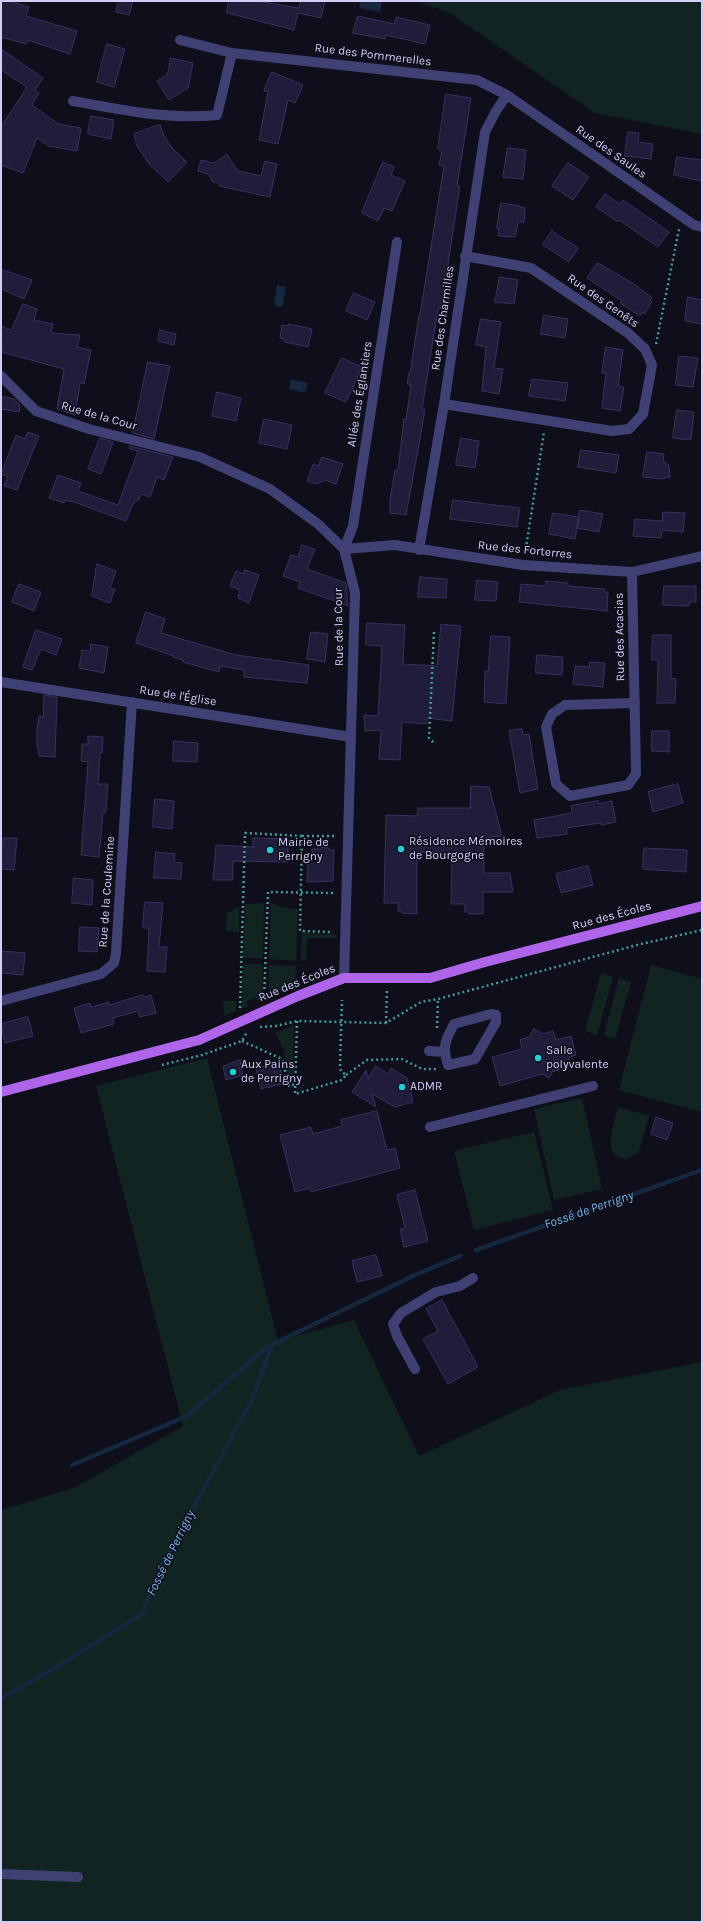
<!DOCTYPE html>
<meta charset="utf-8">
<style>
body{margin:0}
#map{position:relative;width:703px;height:1923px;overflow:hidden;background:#0f0e1b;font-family:Karla,sans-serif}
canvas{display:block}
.frame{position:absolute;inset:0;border:2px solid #d1cff8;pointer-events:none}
</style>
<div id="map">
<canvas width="703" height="1923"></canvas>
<div class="frame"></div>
</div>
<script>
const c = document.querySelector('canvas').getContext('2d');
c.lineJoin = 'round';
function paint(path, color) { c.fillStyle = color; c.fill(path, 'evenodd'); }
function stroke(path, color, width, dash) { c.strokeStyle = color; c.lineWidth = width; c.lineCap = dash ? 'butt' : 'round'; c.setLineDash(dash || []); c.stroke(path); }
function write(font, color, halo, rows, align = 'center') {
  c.font = font + ' Karla,sans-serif'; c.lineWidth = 3; c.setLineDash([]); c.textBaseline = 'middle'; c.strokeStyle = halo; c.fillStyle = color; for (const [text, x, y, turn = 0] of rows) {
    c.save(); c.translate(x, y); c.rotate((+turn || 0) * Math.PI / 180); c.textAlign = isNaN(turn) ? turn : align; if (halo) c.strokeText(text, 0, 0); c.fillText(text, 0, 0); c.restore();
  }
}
paint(new Path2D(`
 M414 1H702V134L595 113 448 12Z
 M264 903 263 958H243L245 904Z
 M271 903 284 908 298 909 296 961 269 959Z
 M239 906V932L226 931 227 913Z
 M302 933 337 934V938H307L306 961H301Z
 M243 964H263L262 999 257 1000 256 998 247 1001 248 1006 242 1008Z
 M269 965 296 966 295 986 268 997Z
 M651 965 702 979V1112L619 1090Z
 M601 973 613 977 597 1035 585 1031Z
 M619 978 631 982 615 1039 604 1035Z
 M223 1001H236V1011L224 1016Z
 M294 1025 293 1079 289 1078 284 1050 275 1033Z
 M207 1058 278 1341 354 1320 419 1456 560 1390 702 1362V1922H1V1510L74 1488 183 1426 96 1086Z
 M582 1098 602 1189 554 1200 534 1109Z
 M618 1107 649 1116 639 1151 628 1159C600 1159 614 1124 618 1107Z
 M534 1132 553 1210 474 1230 454 1151Z`), '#122422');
paint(new Path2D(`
 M361 1 382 2 380 12 359 8Z
 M277 285 286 287 283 305 279 308 274 304Z
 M291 379 308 383 305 393 289 389Z`), '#15283f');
stroke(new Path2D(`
 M476 1250 702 1170
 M72 1465 187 1416 267 1347 413 1276 460 1256
 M1 1698 50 1671 142 1614 161 1567 252 1400 272 1344`), '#15283f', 4.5);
const building = new Path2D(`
 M1 1H9L29 7 26 16 77 31 70 54 28 40 26 44 1 37Z
 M119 1H133L129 15 116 12Z
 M229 1H257L299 8 301 1H325L321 18 298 13 294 30 227 13Z
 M358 16 394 24 396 17 430 25 425 44 386 35 385 39 353 33Z
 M107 44 125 49 114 87 97 82Z
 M1 49 43 78 35 90 39 93 32 105 58 124 81 128 77 151 49 146 37 138 23 173 1 165V127L27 87 1 70Z
 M171 58 193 63 188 88 169 100 157 81 167 75Z
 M272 72 303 85 295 103 288 100 278 144 259 140 268 92 264 91Z
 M446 94 471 98 457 186H460L441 309H438L422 409H425L420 439 406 515 390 513V500L395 470H398L404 419 406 420 411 385 407 384 409 373H410L419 315H420L444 166 439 165 442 150 438 149Z
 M91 116 114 120 111 139 88 134Z
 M160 125 164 136 172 148 187 162 168 182 150 165 137 146 134 134Z
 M628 132 639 133 638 142 653 144 651 159 625 156Z
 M508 148 526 150 523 179 503 177Z
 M227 155 238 171 261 176 265 161 277 164 270 197 219 186 220 183 213 182 208 174 198 171 201 160 213 163Z
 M677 157 702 160V181L674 175Z
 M383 162 394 167 391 175 405 181 392 211 384 208 378 221 362 213Z
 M568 163 589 177 573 200 552 186Z
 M605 194 620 204 623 200 669 232 658 247 619 220 618 222 596 207Z
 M501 203 520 206V207L525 208 524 222H518L515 237 498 236 499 228H497Z
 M552 231 578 248 569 262 543 245Z
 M598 263 634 284 652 298 650 300 652 302 644 314 642 312 640 316 620 303 622 301 587 278Z
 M1 269 32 280 24 299 1 289Z
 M500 277 518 280 514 304 495 302Z
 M354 293 375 302 367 320 346 311Z
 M688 297 702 300V324L685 321Z
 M23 304 37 309 34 320 53 324 51 333 80 335 77 347 91 350 84 384 80 383 75 415 57 409 64 369 1 352V326L11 330Z
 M544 315 568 319 565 338 541 334Z
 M481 319 501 322 494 368 503 369 499 394 482 391 486 347 476 345Z
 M289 324 312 329 308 347 285 342V340L280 338 282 325 288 326Z
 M160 330 176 334 174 345 158 341Z
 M606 347 623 350 618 386 624 387 620 411 602 408 606 373H602Z
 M679 356 698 358 693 387 676 385Z
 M342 358 362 367 346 402 325 393Z
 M148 362 170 366 154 439 133 433Z
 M532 379 568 383 565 401 529 396Z
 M217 392 241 398 236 421 212 416Z
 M1 396 14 399 20 405 19 412 1 409Z
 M677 410 694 412 691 440 673 438Z
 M264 419 292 425 287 449 259 443Z
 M28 432 39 436 17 490 4 486 8 477 1 474 16 435 25 439Z
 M100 438 113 442 101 474 88 469Z
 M461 438 479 441 475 468 456 465Z
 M130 446 173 457 164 480 157 477 150 497 141 494 139 500H136L131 508 126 521 74 502 65 500 64 503 49 498 58 475 81 483 78 491 118 505 138 451 130 449Z
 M581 450 619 455 616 473 578 467Z
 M647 452 664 454 663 461 666 462V466L669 465 670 477 661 479 643 477Z
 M322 457 343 464 336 484 325 480 317 484 307 481 313 464 318 466Z
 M453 500 520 508 517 527 450 519Z
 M580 510 603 514 599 532 577 528Z
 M663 512 685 513 683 532 662 530 661 538 633 536 635 519 662 521Z
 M553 513 579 517 575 539 549 534Z
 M302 545 315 549 307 569 346 583 348 606 298 588 300 582 283 576 291 555 298 557Z
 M97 564 116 571 110 588 115 589 110 603 92 596Z
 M245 570 259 575 249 603 238 598 240 590 230 586 236 571 244 574Z
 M420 577 447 579 446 598 418 597Z
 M477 580 498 582 496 601 475 600Z
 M546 581 568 583V586L604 589V592H608L607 611 519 602 521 584 546 586Z
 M19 584 41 592 34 611 12 602Z
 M664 586H696V602H690L689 606 663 605Z
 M146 612 165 619 161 633 236 655 309 665 307 683 244 677V670L220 666 219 672 183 662V660L173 657 174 656 136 643Z
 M367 623 405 625 403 664 437 666 441 624 461 626 452 721 427 718V724L402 722 400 760 379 759 381 730 365 731 364 715 378 716 382 646 366 645Z
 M36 630 62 639 56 655 41 649 32 670 23 667Z
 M311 632 328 634 325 662 307 659Z
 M653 635H671V678L676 679 675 703H657L658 660H652Z
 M491 636 510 637 506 704 484 702 485 671H488Z
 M91 644 108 647 104 673 79 668 82 650 90 651Z
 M537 655 563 657 562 675 536 673Z
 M590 662 605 663 603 687 573 684 575 666 589 667Z
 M44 695 57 697 55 757 39 756V750L37 749V729L39 716 43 717Z
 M522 729 523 735 529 734 538 789 520 793 509 731Z
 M652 731H669V752L652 751Z
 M88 736 103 737 102 753H100L98 784H108L106 812H103L99 857 81 855 88 762 81 761 82 744H88Z
 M174 741 198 743 197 762 173 761Z
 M678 784 683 803 653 812 648 792Z
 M471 786 489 787 502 836 490 837 489 845H484V873H510L513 892H483V914H469V912H465V904H451L452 852H417V914L402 913V911H398V903H384L386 815 417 816 418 808H470Z
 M155 799 174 801 172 829 153 827Z
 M598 801 599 804 612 801 616 822 601 825V823L566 828 567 834 537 838 534 820 572 813 571 806Z
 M3 838H17L14 870 1 869V844L3 845Z
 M253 838 288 839V862L233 861V880H213L216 845 253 847Z
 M318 847 329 848V850H334L333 881 307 882 308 857H312V849H317Z
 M644 848 687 850 686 872 643 869Z
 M156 852 175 854 174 862 182 863 181 879 154 878Z
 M588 866 593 885 561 893 556 874Z
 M74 878 93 880 92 905 72 903Z
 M145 902 163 903 159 947H167L165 972 147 971 149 928H143Z
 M80 927 99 928 97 952 79 951Z
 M1 951 25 953 23 975 1 973Z
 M143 995 144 997 151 995 156 1013 140 1017 138 1011 113 1018 114 1024 81 1033 74 1008 90 1003 91 1007 109 1002V1005Z
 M28 1017 33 1036 5 1043 1 1024Z
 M534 1029 543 1034 553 1031 556 1040 571 1036 576 1055 570 1057 564 1068 552 1072 549 1078 542 1074 500 1086 492 1057 522 1049 520 1040 529 1037Z
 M240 1060 243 1075 226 1080 223 1067Z
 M279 1063 284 1083 261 1089 256 1069Z
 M376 1066 388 1074 391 1068 407 1078 413 1102 395 1107 372 1094 376 1107 352 1092 366 1070 368 1078Z
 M377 1111 387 1150 395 1148 400 1168 311 1192 310 1188 295 1192 280 1135 311 1127 313 1134 342 1126 341 1120Z
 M656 1117 673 1123 667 1140 651 1134Z
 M415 1190 428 1241 404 1247 400 1229 405 1228 397 1195Z
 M376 1255 382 1276 357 1282 352 1261Z
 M442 1300 478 1367 448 1384 423 1339 438 1331 426 1309Z`);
paint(building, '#201d3a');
stroke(building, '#383262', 1);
stroke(new Path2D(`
 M656 344 679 229
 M525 554 544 432
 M434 632 429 738 434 743
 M302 836H336
 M264 999 268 892 334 893
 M240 1008 245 833 302 836 300 931 333 932
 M297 1021 295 1094 342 1080 346 1075 341 1071 340 1067 342 1000
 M386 1023 387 989
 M260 1027 276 1026 297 1021 386 1023 421 1002 438 999 637 945 702 930
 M437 1028 438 999
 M242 1041 282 1059 289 1086 295 1084
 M162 1065 202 1055 242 1041 247 1032
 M346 1075 367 1060 402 1059 422 1069H436`), '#3d9e91', 2.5, [2, 3]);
stroke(new Path2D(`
 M180 40 232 53 477 80 507 95 694 225 702 227
 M73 101C121 110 169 120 217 115L232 53
 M397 242 353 526 344 549 395 545 523 565 632 572 702 556
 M1 376 36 411 89 429 200 457 270 489 318 524 344 549 355 593 344 978
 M444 404 612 431 629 429 643 414 652 365 645 349 628 333 531 268 465 256
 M419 550 444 404 485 132 496 111 507 95
 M632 572 636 774 628 785 570 796 556 784 546 727 552 714 565 705 635 703
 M1 682 351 737
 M1 1001 101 974 114 963 116 953 132 702
 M491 1014 496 1015V1022L475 1059 448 1065C442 1046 445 1041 454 1024Z
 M429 1051 444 1052
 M430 1127 593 1086
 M415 1369 397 1336 393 1324 401 1313 436 1292 460 1286 473 1278
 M1 1874 78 1877`), '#3f4174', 10);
stroke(new Path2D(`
 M1 1092 199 1040 298 996 344 978H430L485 962 702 906`), '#ae65e9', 10);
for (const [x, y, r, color] of [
 [401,849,4,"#1ed0d5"],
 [270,850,4,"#1ed0d5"],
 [538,1058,4,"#1ed0d5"],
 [233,1072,4,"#1ed0d5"],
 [402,1087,4,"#1ed0d5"]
]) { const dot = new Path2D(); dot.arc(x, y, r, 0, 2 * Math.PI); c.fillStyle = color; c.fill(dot); stroke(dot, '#0f0e1b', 1.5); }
write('12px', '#d1cff8', '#0f0e1b', [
 ["Rue des Pommerelles",373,55,7],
 ["Rue des Saules",611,152,35],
 ["Rue des Genêts",603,301,35],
 ["Rue des Charmilles",443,318,-82],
 ["Allée des Églantiers",360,394,-81],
 ["Rue de la Cour",99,416,16],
 ["Rue des Forterres",525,550,6],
 ["Rue de la Cour",339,627,-91],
 ["Rue des Acacias",620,637,-91],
 ["Rue de l'Église",178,696,9],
 ["Rue de la Coulemine",107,892,-86],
 ["Rue des Écoles",612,916,-15],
 ["Rue des Écoles",297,983,-22]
]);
write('12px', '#d1cff8', '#0f0e1b', [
 ["Résidence Mémoires",409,842],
 ["de Bourgogne",409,856],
 ["Mairie de",278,843],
 ["Perrigny",278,857],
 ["Salle",546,1051],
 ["polyvalente",546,1065],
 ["Aux Pains",241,1065],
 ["de Perrigny",241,1079],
 ["ADMR",410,1087]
], 'left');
write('italic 13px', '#6bb9ea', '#0f0e1b', [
 ["Fossé de Perrigny",589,1210,-19],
 ["Fossé de Perrigny",171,1553,-64]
]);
</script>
